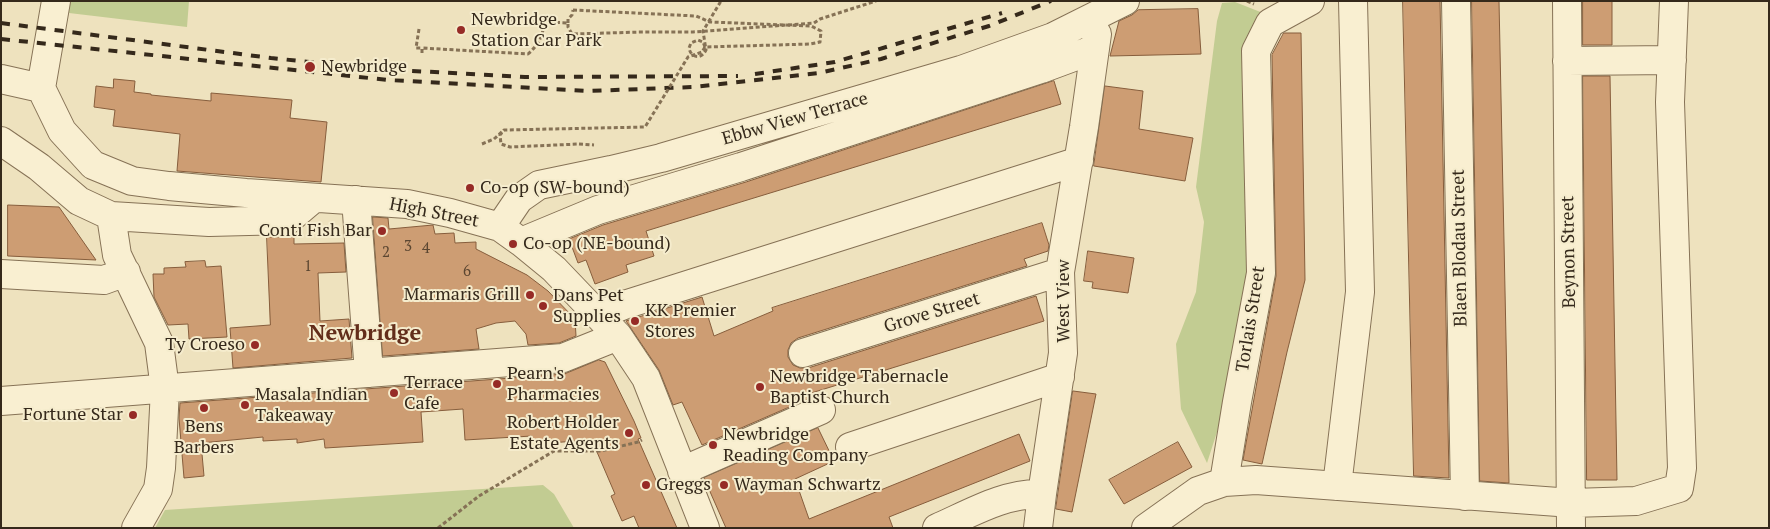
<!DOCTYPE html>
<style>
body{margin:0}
#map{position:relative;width:1770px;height:529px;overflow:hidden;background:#eee2be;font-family:"PT Serif",serif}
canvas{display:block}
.frame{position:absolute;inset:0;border:2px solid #35291b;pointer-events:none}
</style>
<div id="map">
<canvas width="1770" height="529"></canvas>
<div class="frame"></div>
</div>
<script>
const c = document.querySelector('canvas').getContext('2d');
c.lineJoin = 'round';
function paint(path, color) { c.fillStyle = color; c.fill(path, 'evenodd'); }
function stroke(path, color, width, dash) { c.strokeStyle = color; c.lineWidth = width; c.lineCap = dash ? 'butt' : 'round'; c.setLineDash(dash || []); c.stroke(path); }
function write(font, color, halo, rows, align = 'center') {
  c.font = font + ' "PT Serif",serif'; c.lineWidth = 4; c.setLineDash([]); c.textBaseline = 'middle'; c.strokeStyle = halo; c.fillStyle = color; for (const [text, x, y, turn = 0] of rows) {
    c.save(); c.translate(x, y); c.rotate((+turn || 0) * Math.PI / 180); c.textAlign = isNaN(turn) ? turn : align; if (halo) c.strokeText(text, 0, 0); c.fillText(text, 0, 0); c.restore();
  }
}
paint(new Path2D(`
 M70 1H189L187 27 69 13Z
 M1235 2 1263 13 1252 269 1227 401 1207 463 1181 409 1176 344 1196 292 1204 222 1196 187 1217 21 1222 3Z
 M543 485 554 494 574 528H155L165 510Z`), '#c2cc92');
const building = new Path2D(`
 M1403 1H1440L1449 478 1414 476Z
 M1472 1H1499L1509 483 1480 481Z
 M1583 1H1612V45H1583Z
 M1198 9 1201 54 1110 56 1119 21 1132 15 1138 10Z
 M1284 33H1301L1305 280 1287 352 1262 464 1243 460 1276 276 1272 55Z
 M1583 76H1610L1617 480H1587Z
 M114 79 135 81 134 92 151 94V95L211 101V93L292 100 290 118 327 122 321 182 177 171 180 134 113 126 115 110 94 107 96 86 113 88Z
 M1054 81 1061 104 646 231 654 256 626 265 628 272 595 284 586 260 578 263 569 239 603 225 746 182Z
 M1105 86 1143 91 1139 129 1193 138 1185 181 1094 166Z
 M8 205 59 207 96 260 8 256Z
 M373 217 388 218 389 229 433 225 435 234 454 233 455 243 476 242V249L527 275 548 291 575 319 576 336 559 343 528 345 526 334 515 321 496 323 476 329 479 349 383 356Z
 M1042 223 1049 245 1048 251 1024 259 1027 266 798 338 791 343 788 350V357L793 365 800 368H808L1036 296 1044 321 808 394 810 398 702 445 682 402 673 405 659 370 626 321 702 297 714 336 773 311 772 308Z
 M267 237H294V244L344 243 346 272 318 273 320 321 349 319 352 358 233 368 230 328 270 325Z
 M1088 251 1134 258 1128 293 1092 288 1093 282 1084 281Z
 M205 261 206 267 221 266 227 337 189 339 188 324 168 325 154 297 153 274H164V268L186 267 185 262Z
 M599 360 605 362 634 421 641 438 638 439 677 528H639L634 516 622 521 611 496 615 494 594 445H589L588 440 550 443V440L533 441 532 436 465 440 463 409 421 412 423 442 325 448 324 439 297 443V439L263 441V437L201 443 204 476 184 478 179 418 180 403 564 374Z
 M1073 391 1096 394 1072 512 1056 509Z
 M818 428 834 461 795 479 809 519 1019 434 1030 461 889 517 893 528H726L704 478Z
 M1178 442 1192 467 1124 504 1109 480Z`);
paint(building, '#cd9d73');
stroke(building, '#865d3c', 1);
const minor = new Path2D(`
 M1456 1 1465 496
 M1567 1 1571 528
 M1567 61 1672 60
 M1 79 41 88
 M41 88 62 131 93 165 132 181 169 186 246 193 407 204 450 213 500 227 521 242 554 269 618 336 646 378 705 528
 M41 88 56 1
 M1 141 39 167 79 201 111 216 117 255 159 343 165 389 161 468 158 489 136 528
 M356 200 369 373
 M111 216 209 222 288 220 314 198
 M500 227 519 199 539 185 611 170 661 158 961 70 1053 37 1125 1
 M521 242 598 210 741 167 1041 69 1095 49
 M1 274 104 280 126 272
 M599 315 624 305 1079 161
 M803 353 1060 272
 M1 401 563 358 618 336
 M850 447 1060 377
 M682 471 821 410
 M1224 482 1256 480 1572 503 1636 501 1679 488 1682 468 1670 102 1674 1
 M1337 486 1360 292 1353 1
 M937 528C969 514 1006 492 1042 494
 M1038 528 1042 494 1063 353 1060 272 1084 127 1097 34
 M1146 528 1198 491 1224 482 1237 402 1261 273 1256 51 1270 23 1310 1`);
stroke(minor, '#867256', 30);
stroke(new Path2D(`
 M1247 1 1254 4
 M504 20 568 23V27L572 34 642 32H693L814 23 820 19 876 1
 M568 23V19L572 15 573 10
 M419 29 416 48H422
 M705 47 703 42 698 40 691 43 689 48C691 58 701 60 706 50L703 31 721 1
 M422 53V48L528 54C539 44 543 36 544 22
 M482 144 494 139 504 130
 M579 144 594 145
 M438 528 479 496 554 451H601L638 442 642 440`), '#867256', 3, [4, 2.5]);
stroke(minor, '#f9efd1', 28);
stroke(new Path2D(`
 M1 23 271 58 377 69 525 77 738 76
 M1 39 388 80 589 91 693 87 819 73 881 59 989 26 1051 1
 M755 74 835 62 1002 13`), '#35291b', 4, [9, 9]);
stroke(new Path2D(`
 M573 10 696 16 710 22 811 26 821 31 820 42 810 44 705 47 702 52 688 57 645 127 504 130 500 135 501 144 510 147 579 144`), '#867256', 3, [4, 2.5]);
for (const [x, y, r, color] of [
 [461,30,5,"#962b26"],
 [310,67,6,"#962b26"],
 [470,188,5,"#962b26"],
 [382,231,5,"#962b26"],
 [513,244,5,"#962b26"],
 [530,295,5,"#962b26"],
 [543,306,5,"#962b26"],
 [635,321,5,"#962b26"],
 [255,345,5,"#962b26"],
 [497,384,5,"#962b26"],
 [760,387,5,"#962b26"],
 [394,393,5,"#962b26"],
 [245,405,5,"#962b26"],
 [204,408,5,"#962b26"],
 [133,415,5,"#962b26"],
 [629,433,5,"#962b26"],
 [713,445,5,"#962b26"],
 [646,485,5,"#962b26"],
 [724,485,5,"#962b26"]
]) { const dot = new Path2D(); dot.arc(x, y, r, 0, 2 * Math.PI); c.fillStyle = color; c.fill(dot); stroke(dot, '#f5eccd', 2); }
write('15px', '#5b4631', null, [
 ["3",408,247],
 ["4",426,249],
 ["2",386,253],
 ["1",308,267],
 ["6",467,272]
]);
write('18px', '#35291b', '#f5eccd', [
 ["Newbridge",471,20],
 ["Station Car Park",471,41],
 ["Newbridge",321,67],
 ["Co-op (SW-bound)",480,188],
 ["Conti Fish Bar",372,231,"right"],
 ["Co-op (NE-bound)",523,244],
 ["Marmaris Grill",520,295,"right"],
 ["Dans Pet",553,296],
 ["Supplies",553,317],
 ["KK Premier",645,311],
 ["Stores",645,332],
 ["Ty Croeso",245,345,"right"],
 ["Pearn's",507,374],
 ["Pharmacies",507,395],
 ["Newbridge Tabernacle",770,377],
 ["Baptist Church",770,398],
 ["Terrace",404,383],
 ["Cafe",404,404],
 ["Masala Indian",255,395],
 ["Takeaway",255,416],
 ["Fortune Star",123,415,"right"],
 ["Robert Holder",619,423,"right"],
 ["Estate Agents",619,444,"right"],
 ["Bens",204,427,"center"],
 ["Barbers",204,448,"center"],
 ["Newbridge",723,435],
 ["Reading Company",723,456],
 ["Greggs",656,485],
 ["Wayman Schwartz",734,485]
], 'left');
write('18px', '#35291b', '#f5eccd', [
 ["Ebbw View Terrace",795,119,-16],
 ["High Street",434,213,11],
 ["Blaen Blodau Street",1460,248,-91],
 ["Beynon Street",1569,252,-91],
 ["West View",1064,301,-90],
 ["Grove Street",932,313,-17],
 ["Torlais Street",1251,319,-81]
]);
write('bold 22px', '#622d1a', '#f5eccd', [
 ["Newbridge",365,334]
]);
</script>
